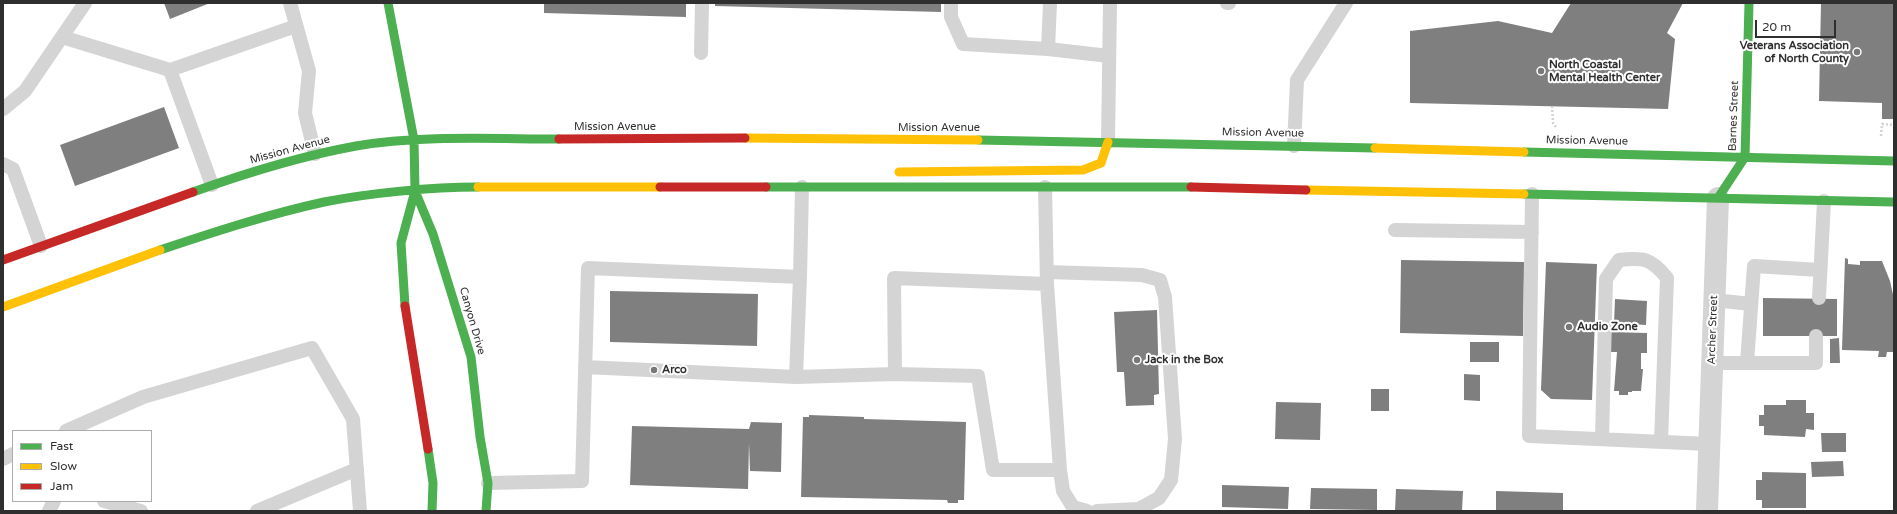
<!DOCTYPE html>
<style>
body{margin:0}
#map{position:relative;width:1897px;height:514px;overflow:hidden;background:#fff;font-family:"Varela Round",sans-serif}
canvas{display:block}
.frame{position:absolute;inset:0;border:4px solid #2f2f2f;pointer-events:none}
.legend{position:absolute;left:12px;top:430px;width:140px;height:72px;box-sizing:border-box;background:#fff;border:1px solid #acacac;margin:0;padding:5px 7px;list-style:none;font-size:12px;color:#2f2f2f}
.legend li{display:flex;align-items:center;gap:8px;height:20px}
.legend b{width:20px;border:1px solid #acacac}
.scale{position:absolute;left:1755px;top:20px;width:81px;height:18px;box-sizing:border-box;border:2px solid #2f2f2f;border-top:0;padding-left:5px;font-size:12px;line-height:14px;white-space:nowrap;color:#2f2f2f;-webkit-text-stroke:3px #fff;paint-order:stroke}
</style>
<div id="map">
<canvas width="1897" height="514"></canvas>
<div class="frame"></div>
<ul class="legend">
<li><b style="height:5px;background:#4caf50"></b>Fast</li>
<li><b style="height:5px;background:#ffc107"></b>Slow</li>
<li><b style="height:5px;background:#c62828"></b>Jam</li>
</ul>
<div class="scale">20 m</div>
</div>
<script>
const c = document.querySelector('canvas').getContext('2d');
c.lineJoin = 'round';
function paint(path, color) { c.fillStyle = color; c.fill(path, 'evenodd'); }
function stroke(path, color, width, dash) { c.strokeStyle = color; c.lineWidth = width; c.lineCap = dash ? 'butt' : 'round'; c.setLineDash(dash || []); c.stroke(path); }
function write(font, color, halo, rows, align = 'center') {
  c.font = font + ' "Varela Round",sans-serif'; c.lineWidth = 4; c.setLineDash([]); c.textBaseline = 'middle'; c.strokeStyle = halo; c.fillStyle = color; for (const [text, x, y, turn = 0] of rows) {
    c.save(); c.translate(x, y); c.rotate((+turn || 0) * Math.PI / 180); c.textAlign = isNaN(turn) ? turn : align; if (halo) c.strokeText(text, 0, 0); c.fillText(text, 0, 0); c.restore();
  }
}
paint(new Path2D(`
 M164 3H210L170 19Z
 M544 3H686V17L544 13Z
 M715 3H941V12L715 6Z
 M1571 3H1683L1667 33 1675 39 1668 109 1410 103V31L1498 21 1552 33Z
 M1821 3H1894V119H1882V103L1819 101Z
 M164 107 179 148 75 186 60 145Z
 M1845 258 1848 259V264L1860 265V261H1882L1890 281 1894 299 1893 352H1887L1886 357H1878L1879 351 1842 350Z
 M1401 260 1524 262 1523 336 1400 333Z
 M1546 262 1597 264 1592 400 1551 399 1541 390Z
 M610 291 758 294 757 346 610 342Z
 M1763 298 1837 299V336H1763Z
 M1615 299 1647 301 1646 325 1614 323Z
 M1157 310 1159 394 1154 395V405L1126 406 1124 372H1117L1114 312Z
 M1611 332 1647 333V353H1641V369H1643L1641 391H1632V392H1628V395H1619V391H1614L1617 352H1611Z
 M1839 338 1840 363H1830V339Z
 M1470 342H1499V362H1470Z
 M1464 374 1480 375V401L1464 400Z
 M1371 389H1389V411H1371Z
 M1786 400H1806V413H1814V430L1806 429 1805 437 1764 435V426H1759V415H1764V405H1786Z
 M1276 402 1321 403 1320 440 1275 439Z
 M809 415 864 417V419L966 422 964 500H958V503H948L947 500 801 497 803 417H809Z
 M751 422 782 423 781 472 750 471 749 443 748 489 630 485 632 426 749 429Z
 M1821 433H1846V452H1822Z
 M1843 461 1844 476 1812 477 1811 462Z
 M1762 472 1806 473V508H1762V500H1756V480H1762Z
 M1222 485 1289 487 1288 509 1222 507Z
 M1311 488 1377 489V510L1310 509Z
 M1396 489 1463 491 1462 511H1395Z
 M1496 491 1563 493V511H1496Z`), '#7f7f7f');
stroke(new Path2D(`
 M1552 106 1553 123 1556 127
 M1881 136 1882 124 1894 125`), '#d3d3d3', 2.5, [2, 2]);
stroke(new Path2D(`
 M290 3 309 71 305 113 315 154
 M951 3V17L963 44 1048 49 1109 56
 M1227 3H1229
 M62 37 170 70
 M1048 49 1050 3
 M701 53 702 3
 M3 109 25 91 85 3
 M1108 142 1110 3
 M1294 146 1297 80 1346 3
 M3 164 13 169 41 246
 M212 185 170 70 296 26
 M1532 194 1529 436 1709 444
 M1395 230 1532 232
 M1047 272 1142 275 1160 280 1165 297 1175 439 1171 480 1159 498 1139 509 1097 511
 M800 277 802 187
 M1819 298 1824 201
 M1714 300 1751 304
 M1712 363H1816V336
 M1747 363 1754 266 1820 270
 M895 374 894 278 1047 284
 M796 377 895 374 978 376 993 470H1060L1047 284 1045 187
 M66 431 143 397 312 348 353 419 360 511
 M1602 439 1606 279 1619 260C1643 257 1651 258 1667 278L1661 442
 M3 459 13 454
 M1060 470 1063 491 1073 507 1087 511
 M488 483 582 481 588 268 800 277 796 377 585 367
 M104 501 141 511
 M49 511 54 501
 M257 511 357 469`), '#d4d4d4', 14);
stroke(new Path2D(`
 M1707 511 1718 198`), '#d4d4d4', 22);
stroke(new Path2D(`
 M388 3 414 140 415 191 401 243 405 306
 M978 140 1375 148
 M1524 152 1894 161
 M766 187H1191
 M415 191 433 234 471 357 480 437 488 483 486 511
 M193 192C246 173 301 156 356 146 420 135 494 139 559 139
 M1524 194 1894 202
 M1718 198 1745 157 1749 3
 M160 250C214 232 269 214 324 202 370 193 431 187 478 187
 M428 449 433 483 432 511`), '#4caf50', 9);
stroke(new Path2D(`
 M745 138 978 140
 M1375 148 1524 152
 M899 172 1083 170 1101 163 1108 142
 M478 187H660
 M1306 190 1524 194
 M3 307 160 250`), '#ffc107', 9);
stroke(new Path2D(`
 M559 139 745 138
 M660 187H766
 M1191 187 1306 190
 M3 260 193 192
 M405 306 428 449`), '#c62828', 9);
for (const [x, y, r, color] of [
 [1857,52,4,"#787878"],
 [1541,71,4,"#787878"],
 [1569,327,4,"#787878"],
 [1137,360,4,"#787878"],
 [654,370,4,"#787878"]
]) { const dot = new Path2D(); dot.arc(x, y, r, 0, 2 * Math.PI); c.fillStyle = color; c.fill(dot); stroke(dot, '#fff', 1.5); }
write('bold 11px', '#2f2f2f', '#fff', [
 ["Veterans Association",1849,46,"right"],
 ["of North County",1849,59,"right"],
 ["North Coastal",1549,65],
 ["Mental Health Center",1549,78],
 ["Audio Zone",1577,327],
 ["Jack in the Box",1145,360],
 ["Arco",662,370]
], 'left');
write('11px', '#2f2f2f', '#fff', [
 ["Barnes Street",1734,116,-88],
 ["Mission Avenue",615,127],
 ["Mission Avenue",939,128],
 ["Mission Avenue",1263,133,1],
 ["Mission Avenue",1587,141,1],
 ["Mission Avenue",290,150,-15],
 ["Canyon Drive",472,321,74],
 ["Archer Street",1713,330,-88]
]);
</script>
